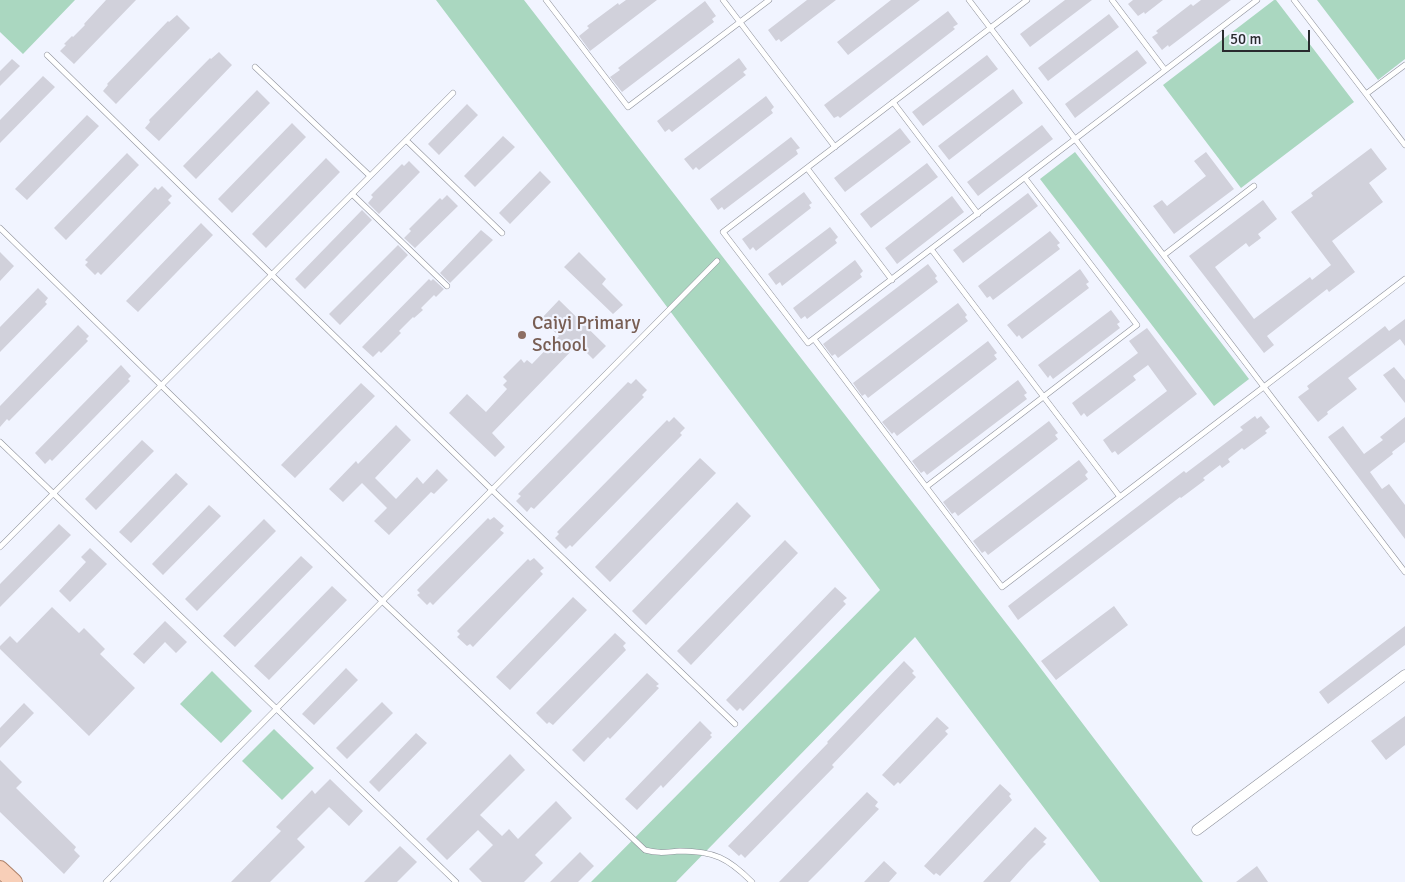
<!DOCTYPE html>
<style>
body{margin:0}
#map{position:relative;width:1405px;height:882px;overflow:hidden;background:#f1f4ff;font-family:Signika,sans-serif}
canvas{display:block}
.scale{position:absolute;left:1222px;top:30px;width:88px;height:22px;box-sizing:border-box;border:2px solid #292a2e;border-top:0;padding-left:6px;font-size:15px;line-height:18px;white-space:nowrap;color:#292a2e;-webkit-text-stroke:4px #f1f4ff;paint-order:stroke}
</style>
<div id="map">
<canvas width="1405" height="882"></canvas>
<div class="scale">50 m</div>
</div>
<script>
const c = document.querySelector('canvas').getContext('2d');
c.lineJoin = 'round';
function paint(path, color) { c.fillStyle = color; c.fill(path, 'evenodd'); }
function stroke(path, color, width, dash) { c.strokeStyle = color; c.lineWidth = width; c.lineCap = dash ? 'butt' : 'round'; c.setLineDash(dash || []); c.stroke(path); }
function write(font, color, halo, rows, align = 'center') {
  c.font = font + ' Signika,sans-serif'; c.lineWidth = 4.5; c.setLineDash([]); c.textBaseline = 'middle'; c.strokeStyle = halo; c.fillStyle = color; for (const [text, x, y, turn = 0] of rows) {
    c.save(); c.translate(x, y); c.rotate((+turn || 0) * Math.PI / 180); c.textAlign = isNaN(turn) ? turn : align; if (halo) c.strokeText(text, 0, 0); c.fillText(text, 0, 0); c.restore();
  }
}
paint(new Path2D(`
 M0 0H75L23 54 0 32Z
 M436 0H524L1023 645 1203 882H1100L915 637 676 882H591L880 590Z
 M1274 0H1276L1354 102 1241 188 1163 85Z
 M1317 0H1405V59L1378 80Z
 M1075 152 1249 379 1214 406 1040 179Z
 M212 671 252 711 221 743 180 704Z
 M274 729 314 768 282 800 242 761Z`), '#aad7c0');
paint(new Path2D(`
 M106 0H136L74 64 60 51 66 45 64 44 72 36 73 37 85 25 84 24Z
 M626 0H657L590 51 579 36 589 28 587 26 618 3 619 5Z
 M807 0H836L781 42 779 39 776 41 768 30Z
 M891 0H920L848 55 837 42Z
 M1065 0H1092L1030 47 1020 34Z
 M1133 0H1163L1145 14 1144 12 1138 16 1128 4Z
 M1201 0H1231L1169 47 1168 45 1162 50 1152 37 1158 33 1156 31 1191 4 1193 6Z
 M705 1 716 16 712 19 714 22 622 92 610 77 620 70 618 68Z
 M948 11 958 24 953 27 955 29 840 118 838 116 834 118 824 105Z
 M1109 14 1119 27 1048 81 1038 68Z
 M177 15 190 28 116 104 103 91 108 85 107 84 168 21 169 22Z
 M1137 50 1147 63 1075 118 1065 104Z
 M219 52 232 65 159 141 145 128 150 122 149 120 210 58 211 59Z
 M987 55 998 69 923 126 912 112Z
 M739 58 747 69 743 72 746 75 672 132 669 129 665 132 657 121Z
 M12 59 20 66 0 86V71Z
 M43 76 55 87 0 143V120Z
 M1013 89 1023 103 949 160 938 146Z
 M257 90 270 103 196 179 183 166Z
 M766 96 774 107 771 110 773 113 699 170 696 167 693 170 684 159Z
 M467 104 478 115 439 155 428 144Z
 M87 115 99 126 27 200 15 189Z
 M292 123 306 137 232 213 218 199Z
 M1042 125 1053 139 978 196 967 182Z
 M900 128 911 142 845 192 834 178Z
 M503 136 515 147 475 187 464 176Z
 M791 137 800 148 796 150 798 154 724 210 722 207 718 210 710 199Z
 M1371 148 1387 169 1369 183 1383 202 1332 241 1355 272 1329 292 1327 289 1267 336 1274 345 1264 353 1189 256 1263 200 1277 219 1258 234 1261 238 1249 247 1246 243 1215 267 1254 319 1310 277 1312 280 1331 265 1291 212 1313 196 1311 193Z
 M1206 152 1234 189 1174 234 1153 206 1162 200 1167 206 1206 176 1194 161Z
 M127 153 139 165 66 240 54 228Z
 M326 158 340 172 266 248 252 234Z
 M409 161 420 172 379 214 368 203 373 197 371 195 402 164 404 166Z
 M927 163 938 177 871 228 860 214Z
 M540 171 551 182 510 224 499 213Z
 M162 186 172 196 168 200 171 203 101 275 98 272 95 275 85 265 88 262 85 260 155 187 158 190Z
 M804 192 812 203 809 205 811 208 756 251 753 247 750 250 742 239Z
 M1028 193 1038 206 963 263 953 250Z
 M447 195 458 206 415 248 404 238 411 231 409 229 440 198 442 200Z
 M952 196 964 212 897 264 885 248Z
 M362 210 372 220 305 289 295 279Z
 M201 223 213 235 138 312 126 301Z
 M830 227 838 237 835 240 837 243 782 286 780 282 776 285 768 274Z
 M481 230 493 240 450 283 440 273Z
 M1050 231 1060 243 1057 245 1060 249 993 300 990 296 987 298 978 286Z
 M398 245 408 255 340 325 329 314Z
 M0 252 14 266 0 281Z
 M579 252 606 279 602 284 623 305 613 314 564 267Z
 M855 260 863 271 860 274 862 277 807 319 805 316 801 319 793 308Z
 M928 264 937 276 935 278 938 282 838 358 835 354 832 356 823 344Z
 M1080 269 1089 282 1086 284 1089 288 1022 339 1019 335 1017 337 1007 325Z
 M429 279 431 281 433 279 444 289 436 297 434 295 421 308 423 310 414 318 413 317 399 331 401 333 381 353 379 351 373 357 362 347Z
 M38 288 48 298 45 302 47 304 0 352V327Z
 M559 300 606 346 593 359 578 344 492 433 505 447 495 457 449 413 467 394 486 412 507 389 503 385 507 381 503 377 521 359 524 363 527 360 532 364 559 336 541 319Z
 M958 303 967 315 965 317 968 321 868 398 865 394 862 396 853 383Z
 M1111 310 1120 322 1117 324 1120 328 1053 379 1050 375 1048 378 1038 365Z
 M1405 319V346L1400 339 1348 378 1357 389 1327 412 1328 414 1318 422 1298 397 1309 389 1307 386 1385 326 1389 331Z
 M78 325 89 336 86 339 88 341 9 421 7 419 0 427V406Z
 M1147 328 1197 394 1118 455 1115 451 1112 453 1103 440 1167 391 1148 365 1133 376 1136 380 1087 417 1084 413 1081 416 1072 403 1138 353 1129 341Z
 M988 341 997 353 994 355 997 359 897 436 894 432 892 434 882 422Z
 M121 365 131 376 128 379 130 381 52 461 50 459 45 464 35 453Z
 M1394 367 1405 380V403L1383 375Z
 M636 379 647 390 642 395 644 397 534 509 531 507 527 512 516 501 521 496 518 494 628 382 631 384Z
 M1018 380 1027 393 1024 395 1027 399 927 475 924 471 921 473 912 461Z
 M361 383 375 396 295 478 281 465Z
 M1255 416 1257 419 1261 416 1270 427 1265 431 1267 433 1244 450 1242 448 1228 459 1230 462 1222 468 1220 465 1203 478 1205 480 1181 498 1180 497 1018 620 1008 606 1184 471 1186 473 1243 430 1240 427Z
 M674 417 685 428 680 433 682 435 572 547 570 545 566 549 555 538 559 534 557 532 667 420 669 422Z
 M1405 417V442L1392 452 1393 454 1370 472 1382 489 1389 484 1405 505V539L1328 437 1343 426 1364 454 1383 440 1380 437Z
 M1049 421 1058 433 1055 435 1058 439 958 516 955 512 952 514 943 502Z
 M396 425 411 440 375 478 396 499 417 477 423 484 437 469 448 480 434 494 431 492 389 535 374 521 387 508 362 483 343 502 329 489 356 461 358 464Z
 M142 440 154 451 96 510 85 499Z
 M700 458 716 473 610 582 595 567Z
 M1079 460 1088 472 1085 475 1088 479 988 555 985 551 982 553 973 541Z
 M176 473 188 484 131 543 119 532Z
 M737 502 751 516 646 625 632 611Z
 M209 505 221 516 163 575 152 564Z
 M494 517 504 526 500 530 504 533 433 605 430 602 427 605 417 595 420 593 417 590 488 518 490 520Z
 M264 519 276 531 197 611 185 599Z
 M59 524 71 535 0 607V584Z
 M785 540 798 553 691 665 677 651Z
 M90 548 107 564 70 602 59 591 86 562 81 557Z
 M301 556 313 567 235 647 223 636Z
 M534 558 544 568 540 571 543 574 473 647 470 644 467 646 457 637 460 634 457 631 528 559 530 561Z
 M332 586 347 600 269 680 254 666Z
 M835 587 847 598 843 601 846 604 743 711 740 708 737 711 726 700Z
 M573 597 587 610 510 690 496 677Z
 M1114 606 1128 625 1056 680 1041 661Z
 M52 607 79 633 84 628 105 649 100 654 135 688 89 736 0 649V646L10 636 17 643Z
 M165 621 187 642 176 653 165 642 144 664 133 654Z
 M1405 626V645L1328 704 1319 692Z
 M615 633 626 643 623 646 626 650 553 725 549 722 547 724 536 713Z
 M904 661 914 671 912 673 916 677 832 765 834 767 745 858 741 854 739 856 728 846 828 743 827 742Z
 M346 668 358 680 314 725 302 714Z
 M647 673 659 684 656 686 659 688 610 739 608 737 584 762 572 750Z
 M382 702 393 713 347 759 336 748Z
 M24 703 34 713 0 748V728Z
 M1405 716V745L1386 760 1371 741Z
 M937 717 949 728 945 731 948 734 900 784 898 782 894 786 882 775Z
 M700 721 712 733 710 735 712 737 663 788 661 785 637 810 625 799Z
 M416 733 427 743 379 792 369 782Z
 M510 754 525 770 480 815 502 836 509 829 518 839 556 801 572 818 535 855 543 863 524 882H482L469 869 493 845 478 830 447 860 426 839Z
 M0 760 22 782 16 788 76 847 74 850 80 856 64 874 0 812Z
 M330 779 363 811 349 826 329 807 297 839 305 847 270 882H231L281 831 276 827 312 790 315 794Z
 M1000 784 1011 794 1009 796 1012 800 940 876 936 873 934 875 924 866Z
 M867 792 878 802 875 806 879 809 823 867 808 882H779Z
 M1035 827 1047 838 1043 842 1046 844 1028 862 1010 882H983Z
 M400 846 417 862 397 882H364Z
 M580 852 594 866 578 882H550Z
 M884 861 897 873 889 882H864Z
 M1257 866 1268 882H1236Z`), '#d1d1db');
const lane = new Path2D(`
 M546 0 628 107 769 0
 M723 0 835 147
 M969 0 1405 572
 M1027 0 723 232 808 343 1257 0
 M1112 0 1165 70
 M1294 0 1405 145
 M47 55 492 490 735 724
 M255 67 370 176
 M1366 94 1405 65
 M893 102 978 214
 M406 140 502 233
 M807 168 892 280
 M352 194 447 286
 M0 228 382 601 645 850C660 854 666 852 680 851 714 851 728 858 752 882
 M931 249 1120 497
 M1164 255 1254 186
 M814 339 1002 587 1405 279
 M0 442 456 882
 M926 487 1137 325 1025 178
 M0 547 453 93
 M106 882 717 261`);
const street = new Path2D(`
 M1197 830 1405 675`);
const primary = new Path2D(`
 M0 869 14 882`);
stroke(lane, '#8e919b', 6);
stroke(street, '#8e919b', 11);
stroke(primary, '#ad8068', 18);
stroke(lane, '#fff', 5);
stroke(street, '#fff', 10);
stroke(primary, '#f8cfb8', 16);
for (const [x, y, r, color] of [
 [522,335,5,"#8d6e63"]
]) { const dot = new Path2D(); dot.arc(x, y, r, 0, 2 * Math.PI); c.fillStyle = color; c.fill(dot); stroke(dot, '#f1f4ff', 2); }
write('19px', '#785e54', '#f1f4ff', [
 ["Caiyi Primary",532,324],
 ["School",532,346]
], 'left');
</script>
